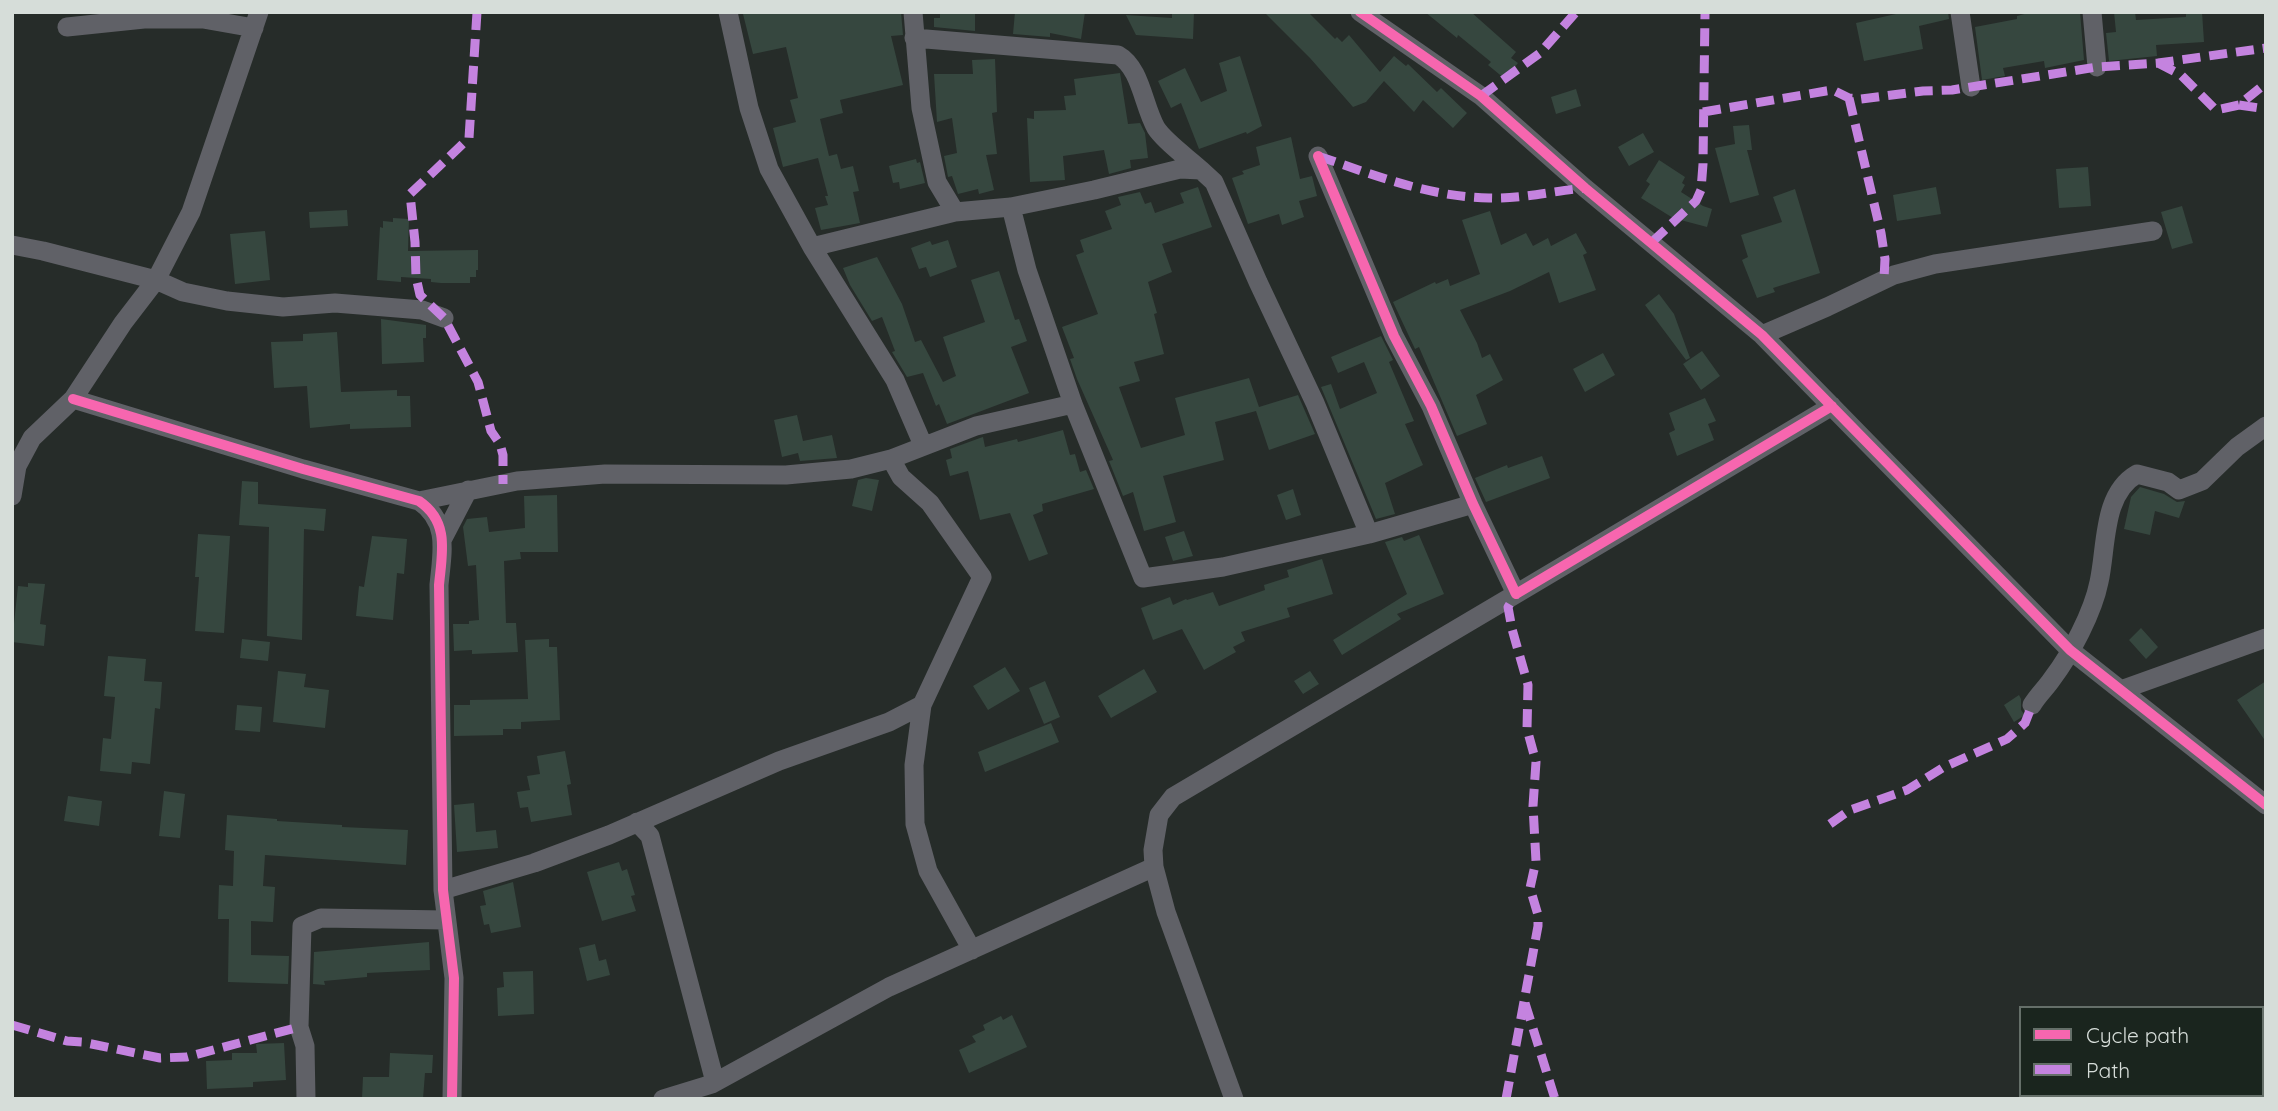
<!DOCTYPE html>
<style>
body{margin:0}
#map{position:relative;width:2278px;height:1111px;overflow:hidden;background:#262c29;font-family:Quicksand,sans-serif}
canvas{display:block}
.frame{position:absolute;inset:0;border:14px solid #d6ddd9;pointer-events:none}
.legend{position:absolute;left:2019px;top:1006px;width:245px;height:91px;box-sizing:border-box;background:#1a251e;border:2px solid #656f69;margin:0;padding:9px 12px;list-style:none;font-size:21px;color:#d6ddd9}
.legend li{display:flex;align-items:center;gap:14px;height:35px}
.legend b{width:35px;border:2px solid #656f69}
</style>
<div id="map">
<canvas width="2278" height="1111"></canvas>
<div class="frame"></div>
<ul class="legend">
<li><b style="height:9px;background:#f766af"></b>Cycle path</li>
<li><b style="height:9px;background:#c483df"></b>Path</li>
</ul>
</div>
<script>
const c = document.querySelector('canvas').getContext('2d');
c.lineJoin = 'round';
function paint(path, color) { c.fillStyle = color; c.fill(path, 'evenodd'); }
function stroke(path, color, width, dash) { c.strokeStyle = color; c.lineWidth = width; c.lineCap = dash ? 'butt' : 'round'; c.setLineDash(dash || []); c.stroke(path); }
paint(new Path2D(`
 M753 12H901L903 35 891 36 903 85 840 100 843 113 820 119 829 156 821 158 837 154 841 169 853 166 859 191 853 192 860 223 821 230 815 208 828 205 825 196H828L818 158 783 167 773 128 796 122 790 100 798 98 786 47 753 54 743 14Z
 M940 12H975V31L934 27V18H940Z
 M1015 12H1085L1081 39 1050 33V37L1013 34Z
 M1172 12H1194L1193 39 1136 35 1126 15 1172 18Z
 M1264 12H1308L1335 39 1337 37 1342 42 1349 35 1380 72 1394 56 1406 66 1408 64 1437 92 1441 88 1467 113 1453 128 1423 100 1414 112 1384 81 1366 102 1353 107 1310 58Z
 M1425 12H1471L1516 52 1511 58 1518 63 1505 79 1488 65 1491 62 1458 35 1457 38Z
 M1895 12H1948L1949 19 1919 26 1923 49 1864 61 1856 23 1896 14Z
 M2032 12H2080L2084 60 2045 68 2044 61 2003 68 2005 76 1982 80 1975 27 2017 19V16Z
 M2114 12H2135L2136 20 2186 17V12H2202L2204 42 2156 45 2157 56 2109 61 2106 33 2116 32Z
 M1240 56 1262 126 1247 134 1246 132 1199 149 1181 103 1171 108 1158 81 1185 68 1201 102 1227 91 1219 63Z
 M995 59 997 112 992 113 997 154 986 155 994 190 979 194 978 189 958 194 952 176 948 177 944 156 957 153 952 118 937 122 934 74H973L972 60Z
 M1120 73 1128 124 1140 123 1145 133 1148 158 1130 160 1131 168 1109 174 1104 150 1063 156 1065 180 1030 182 1027 118 1034 119V111L1066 110 1064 96 1076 95 1074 79Z
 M1576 89 1581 106 1556 114 1551 97Z
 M1749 125 1752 150H1747L1759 195 1730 203 1715 148 1735 144 1733 126Z
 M1643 133 1654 152 1629 166 1618 147Z
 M1291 137 1300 179 1312 176 1317 196 1299 201 1304 217 1282 225 1279 214 1248 224 1232 178 1244 174 1242 171 1260 165 1256 147Z
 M916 159 917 163 920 162 925 183 900 189 899 182 893 183 889 166Z
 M1659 160 1685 177 1682 183 1685 185 1681 192 1703 206 1712 209 1707 227 1673 218 1641 198 1650 184 1646 181Z
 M2088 167 2091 206 2059 208 2056 169Z
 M1198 187 1212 227 1162 244 1172 272 1148 282 1157 313 1154 314 1164 354 1134 362 1140 381 1119 387 1141 448 1185 435 1175 398 1249 378 1259 407 1298 395 1315 434 1269 450 1256 411 1215 422 1224 460 1163 476 1176 522 1144 531 1133 492 1123 496 1109 461 1113 460 1077 379 1070 359 1074 358 1062 327 1098 314 1076 255 1084 252 1080 240 1112 229 1105 211 1121 205 1118 197 1140 192 1145 204 1151 202 1155 213 1184 203 1180 193Z
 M1936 187 1941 214 1897 221 1893 195Z
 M1795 189 1820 273 1773 288 1775 292 1757 298 1742 260 1748 257 1741 235 1782 222 1773 197Z
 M2182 206 2193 243 2172 249 2161 212Z
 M347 210 348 226 310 228 309 212Z
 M1490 211 1501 245 1526 233 1533 246 1548 238 1551 246 1576 233 1587 253 1583 255 1596 290 1559 303 1549 272 1510 291 1460 310 1477 343 1482 358 1490 354 1503 380 1476 395 1487 424 1457 436 1419 347 1415 349 1393 302 1435 282 1436 284 1448 279 1450 286 1480 274 1462 220Z
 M393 218 409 219 408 251 478 250V270H476V277H470V283H441L431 282V279L401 277V282L377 280 380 227 383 228V221L393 222Z
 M265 231 270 280 235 284 230 234Z
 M948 240 957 267 930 277 926 267 919 269 911 248 930 241 932 245Z
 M877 257 902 304 915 342 921 340 943 382 956 376 943 337 985 322 971 280 999 271 1015 320 1019 319 1027 341 1011 347 1029 393 947 424 939 404 936 406 923 373 907 377 892 352 895 351 882 317 872 321 850 285 843 268Z
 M1659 294 1674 314 1690 358 1686 360 1645 305Z
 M381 319 426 325V338H423L424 362 382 364Z
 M337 332 341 392 397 390V396H410L411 427 350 429V424L310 428 307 386 274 388 271 342 303 341V334Z
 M1381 336 1393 360 1389 362 1414 421 1405 424 1423 465 1385 483 1395 514 1376 519 1321 387 1331 384 1340 409 1377 393 1364 362 1338 373 1331 357Z
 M1702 351 1720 376 1701 390 1683 364Z
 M1603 353 1615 375 1585 392 1573 369Z
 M1705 398 1716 421 1708 424 1714 440 1677 456 1669 433 1675 430 1669 413Z
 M797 415 803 441 832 435 837 458 800 461 798 453 782 457 774 420Z
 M1063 430 1070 455 1075 454 1080 472 1086 470 1094 489 1042 504 1043 511 1033 515 1048 554 1029 561 1010 513 980 520 968 471 950 476 946 460 952 458 950 449 980 438 983 437 985 447 1017 439 1018 442Z
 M1542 456 1550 478 1486 502 1475 478 1507 465 1508 468Z
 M866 478 879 480 872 511 852 506 858 480Z
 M242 481 258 482V504L326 509 324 531 304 529 302 640 267 636 269 527 239 525Z
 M2140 487 2164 494 2177 502 2185 501 2179 518 2155 511 2150 535 2124 529 2131 497Z
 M1293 489 1301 515 1286 520 1277 495Z
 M557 495 558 552H520L521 559 504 561 506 623H516L518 652 472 654V650L454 651 453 624H469V621L479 620 476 565 468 566 463 527 467 519 487 517 489 532 525 528 524 496Z
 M1184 531 1193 556 1173 561 1165 537Z
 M198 534 230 536 224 633 195 631 199 577H195Z
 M1419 535 1444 594 1397 614 1401 619 1342 655 1333 640 1407 594 1385 542 1402 537 1404 541Z
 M372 536 407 539 404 574 397 573 393 620 356 616 359 586 364 587Z
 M1322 559 1333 594 1287 608 1290 617 1241 632 1245 641 1233 647 1236 652 1204 670 1182 629 1153 640 1141 608 1170 597 1173 605 1186 599 1187 600 1213 592 1219 606 1265 590 1264 585 1289 577 1287 570Z
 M28 583 45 584 40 624 46 625 44 646 12 642 18 586 28 587Z
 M2141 628 2158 647 2146 659 2129 640Z
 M242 639 270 642 268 661 240 658Z
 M549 639V647H557L560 720 521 722V729H503V735L454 736V705H470V700L528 699 525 640Z
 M108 656 146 659 144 681 162 682 160 709 155 708 150 764 132 762 131 774 100 771 103 738 111 739 115 697 104 696Z
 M1005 667 1020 691 988 710 973 686Z
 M1144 669 1157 692 1111 718 1098 696Z
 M278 671 306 674 304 687 329 690 325 728 273 722Z
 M1310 671 1319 684 1303 694 1294 681Z
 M1045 681 1060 717 1044 724 1029 688Z
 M2266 681V742L2237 700Z
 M2019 695 2021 699V710L2025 715 2014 722 2004 705Z
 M237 705 262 707 260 732 235 730Z
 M1051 723 1059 742 985 772 978 752Z
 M565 751 571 784 567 785 572 815 531 822 528 807 520 808 517 792 530 790 527 776 540 774 537 756Z
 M164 791 185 794 180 838 159 836Z
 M68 796 102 801 99 826 64 821Z
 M474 803 476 832 496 830 498 848 457 852 454 805Z
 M227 815 277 819V821L342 825V827L408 830 406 865 265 855 263 886 275 887 273 922 251 921V955L289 956 288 984 228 982 229 919H218L219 885 233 886 234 851 225 850Z
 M619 862 622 871 627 869 635 895 631 896 636 911 602 921 587 872Z
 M513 882 521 927 491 933 489 924 484 925 480 906 486 905 483 891Z
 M429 942 430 970 367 973V977L324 981 325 985 313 984 314 952Z
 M595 944 599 961 606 959 610 975 587 981 579 948Z
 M533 971 534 1014 498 1016 497 988 504 987 503 972Z
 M1012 1015 1027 1047 969 1073 959 1050 976 1042 972 1036 985 1030 983 1025 1001 1016 1003 1020Z
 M284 1043 286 1080 253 1082V1087L207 1089 206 1061 232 1060V1053H257L256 1044Z
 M390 1053 433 1055 432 1073H425L423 1099H362L363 1077H389Z`), '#36473f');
stroke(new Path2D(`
 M728 12 749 108 769 169 812 247 895 380 923 445
 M913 12 921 108 937 182 955 212
 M1360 12 1481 96 1585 188 1762 335 2070 650 2266 805
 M1960 12 1971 87
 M2092 12 2097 67
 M67 27 144 19H203L254 28
 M914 38 1118 55C1141 68 1143 105 1156 128 1165 142 1188 158 1201 170
 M1318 156 1394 336 1431 406 1473 504 1516 594 1832 406
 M1011 207 1027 270 1073 404 1143 578 1223 567 1369 534 1473 504
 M12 245 43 251 156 280 183 292 227 301 283 307 335 303 422 310 444 318
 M812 247 955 212 1011 207 1094 190 1180 169 1201 170 1214 182 1258 282 1315 403 1369 534
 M1762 335 1827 307 1894 275 1935 264 2153 231
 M73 399 303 469 419 501C450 522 442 553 439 585L443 890 454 978 452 1099
 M891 459 901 477 930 503 982 577 922 705 914 765 915 824 928 871 972 950
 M12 496 17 466 32 438 73 399 123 323 156 280 191 212 259 12
 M419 501 517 481 605 474 786 475 851 469 891 459 976 426 1073 404
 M443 538 468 490
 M2121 690 2266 638
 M2032 705C2038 695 2046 688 2052 679 2071 654 2093 612 2099 582 2107 546 2102 494 2137 474L2168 482 2179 490 2202 481 2237 447 2266 426
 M637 822 650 836 715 1082
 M443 890 534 863 609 835 779 761 889 722 922 705
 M306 1099 305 1046 299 1027 302 926 321 918 445 920
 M663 1099 712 1084 889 987 1154 867
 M1234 1099 1166 912 1154 867 1153 850 1159 815 1173 797 1516 594`), '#606167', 19);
stroke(new Path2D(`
 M477 12 469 138 410 194 415 242 416 277 420 295 444 318 478 382 491 431 500 444 503 455V484
 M2158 63 2181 75 2216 110 2239 105 2266 83
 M1481 96 1540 53 1576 12
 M1849 98 1881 233 1885 259 1884 279
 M2239 105 2266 109
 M1703 112 1826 91 1833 90 1849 98 1861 99 1923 91 1952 90 2097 67 2158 63 2266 48
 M1318 156C1374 175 1429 197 1489 198 1520 199 1554 191 1585 188
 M1652 242 1696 201 1701 190 1703 164 1705 12
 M1830 824 1850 810 1907 790 1944 767 2007 739 2025 723 2032 705
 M1525 1003 1555 1099
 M12 1025 67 1041 82 1042 160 1058 187 1057 299 1027
 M1506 1099 1538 926V915L1530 888 1536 861 1533 806 1536 762 1527 729 1528 685 1512 629 1508 607 1516 594`), '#c483df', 9, [18, 9]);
stroke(new Path2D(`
 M1360 12 1481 96 1585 188 1762 335 2070 650 2266 805
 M1318 156 1394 336 1431 406 1473 504 1516 594 1832 406
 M73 399 303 469 419 501C450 522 442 553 439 585L443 890 454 978 452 1099`), '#f766af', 10);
</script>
